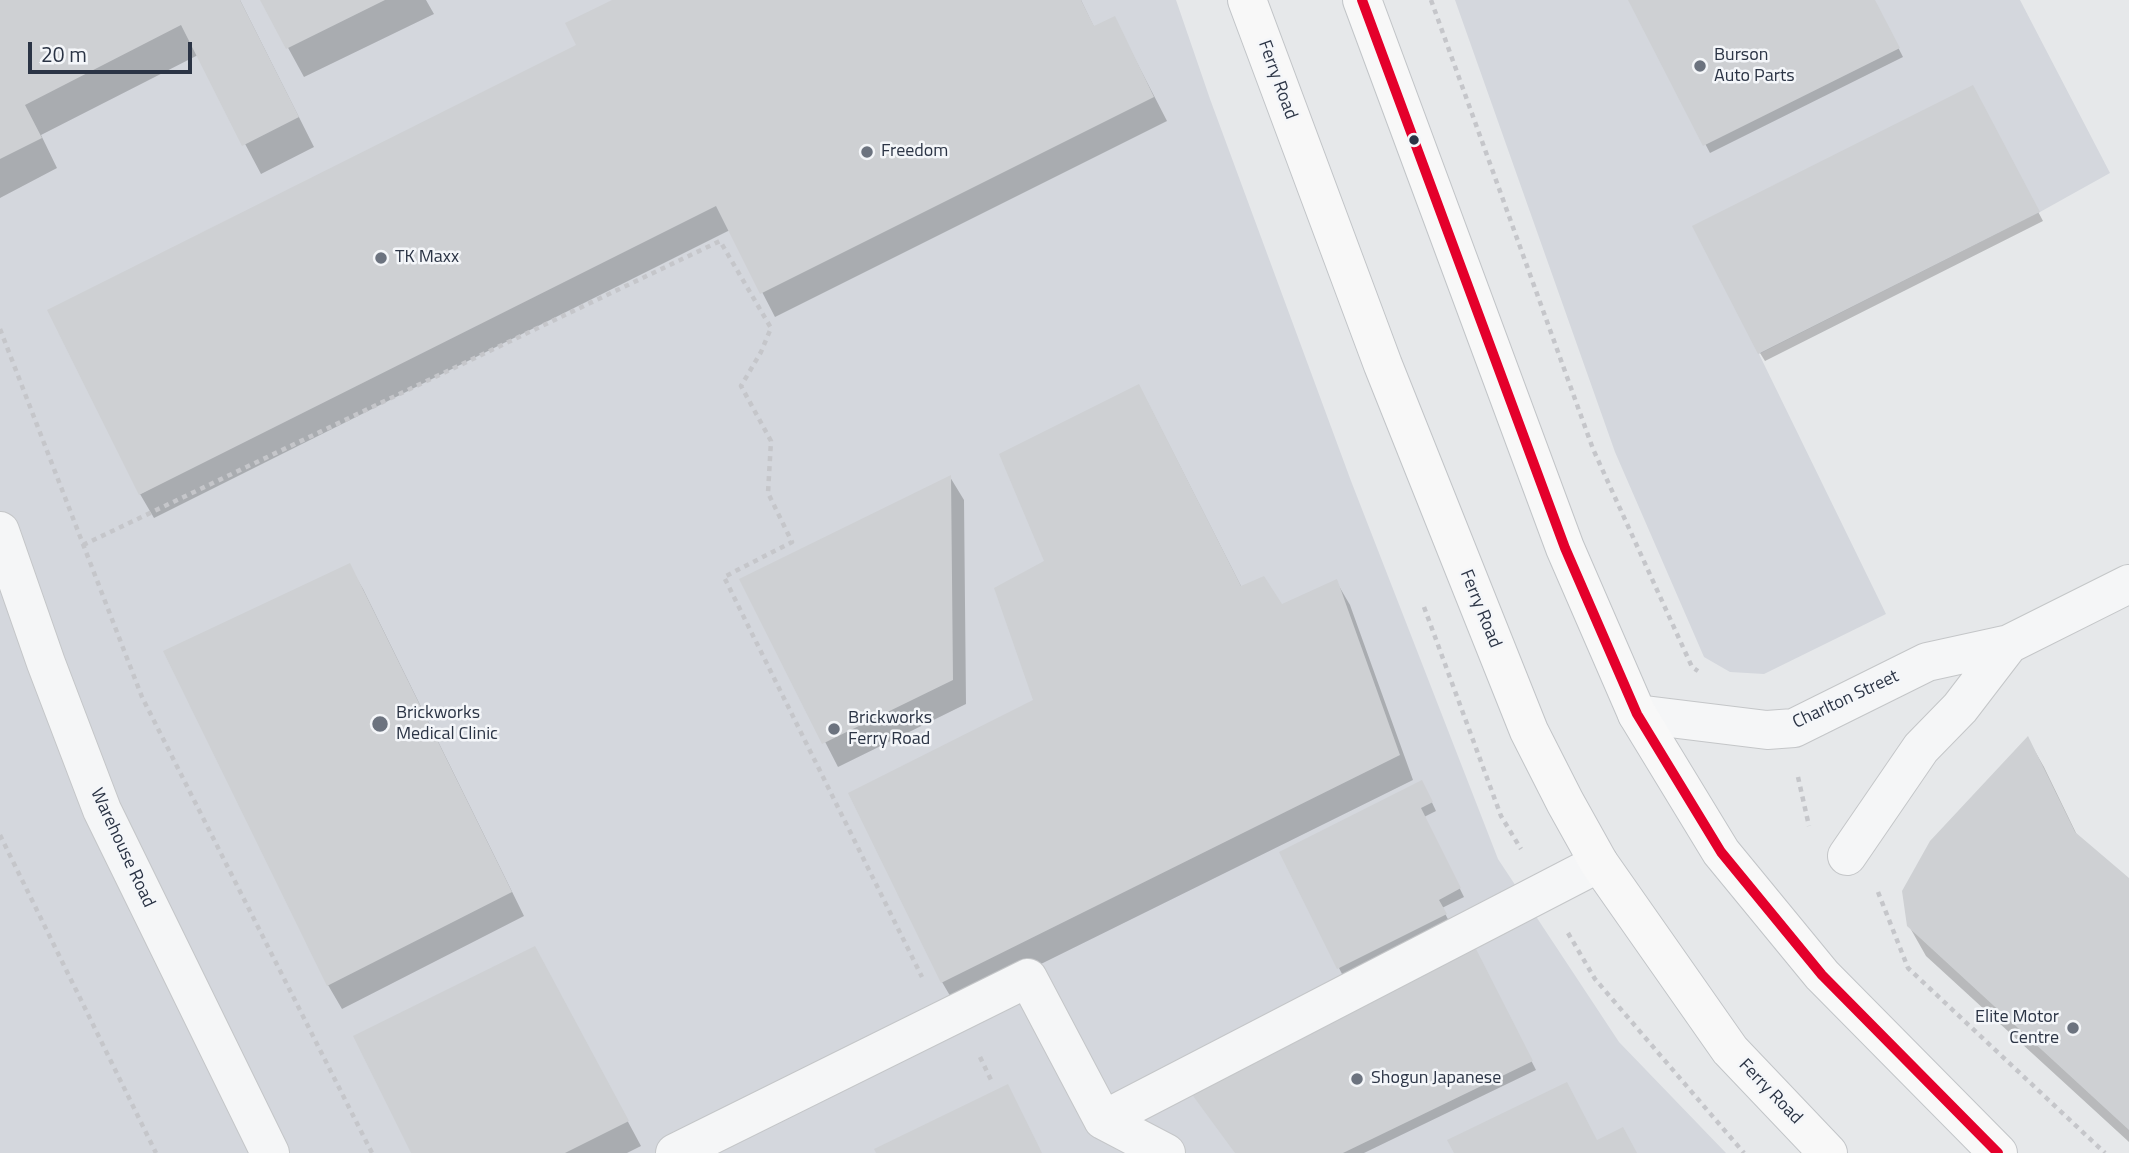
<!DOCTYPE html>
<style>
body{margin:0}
#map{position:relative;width:2129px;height:1153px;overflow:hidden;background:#e6e8ea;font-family:"Titillium Web",sans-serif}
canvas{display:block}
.scale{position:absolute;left:28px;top:42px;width:164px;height:32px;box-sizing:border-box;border:4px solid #2b3445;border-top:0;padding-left:9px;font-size:21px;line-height:24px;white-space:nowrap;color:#2b3445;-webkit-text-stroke:5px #f4f6f9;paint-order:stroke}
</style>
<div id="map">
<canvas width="2129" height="1153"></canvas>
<div class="scale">20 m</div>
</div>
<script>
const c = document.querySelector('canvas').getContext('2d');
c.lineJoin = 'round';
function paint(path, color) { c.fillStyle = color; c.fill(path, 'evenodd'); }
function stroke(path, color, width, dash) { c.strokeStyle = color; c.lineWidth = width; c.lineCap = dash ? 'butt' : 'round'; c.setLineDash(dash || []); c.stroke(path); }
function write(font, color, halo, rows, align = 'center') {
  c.font = font + ' "Titillium Web",sans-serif'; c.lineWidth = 5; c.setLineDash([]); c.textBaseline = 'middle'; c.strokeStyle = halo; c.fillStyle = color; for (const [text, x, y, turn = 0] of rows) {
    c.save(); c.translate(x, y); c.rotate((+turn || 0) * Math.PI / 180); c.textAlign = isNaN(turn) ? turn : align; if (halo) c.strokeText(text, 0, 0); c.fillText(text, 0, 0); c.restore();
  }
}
paint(new Path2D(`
 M0 0H1176L1210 99 1351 481 1498 859 1619 1042 1726 1153H0Z
 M1455 0H2020L2110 173 2040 212 1759 354 1886 614 1764 674 1730 672 1704 657 1615 452Z`), '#d4d7dd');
paint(new Path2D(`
 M0 0H240L314 147 261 174 198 55 41 135 57 168 0 198Z
 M262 0H426L434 14 304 77Z
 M1081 0 1094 27 1114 18 1167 121 775 317 730 230 154 518 140 494Z
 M1630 0H1874L1903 57 1710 153Z
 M1972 87 2043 221 1765 361 1760 353Z
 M1152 411 1242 588 1282 606 1336 581 1350 605 1413 780 956 1006 942 982 1035 701 1046 562Z
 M950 477 964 500 966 704 838 767 742 580Z
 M349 565 363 589 524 916 342 1009 328 985Z
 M2028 739 2044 767 2078 837 2129 881V1142L1926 956 1909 926Z
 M1426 790 1436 811 1424 817 1464 897 1442 908 1450 923 1343 976 1339 968Z
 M1480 960 1536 1070 1364 1153H1235Z
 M548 973 641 1146 627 1153H413Z`), '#0003');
paint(new Path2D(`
 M0 0H240L299 117 242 146 181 25 25 105 42 138 0 159Z
 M260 0H385L286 49Z
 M612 0H1081L1094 26 1115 16 1154 97 760 294 716 206 139 495 47 310 576 45 565 23Z
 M1628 0H1875L1900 48 1703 146Z
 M1973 85 2040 212 1758 354 1692 226Z
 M1139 384 1241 586 1264 576 1282 604 1337 579 1400 755 941 983 848 793 1033 700 994 588 1044 561 999 454Z
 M951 475 953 680 822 744 739 579Z
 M350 563 512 892 327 986 163 651Z
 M2028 736 2075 832 2129 878V1130L1907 926 1902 891 1930 841Z
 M1422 780 1433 802 1421 808 1461 888 1439 900 1447 914 1337 969 1279 852Z
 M535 946 629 1121 565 1153H411L353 1036Z
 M1476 949 1533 1061 1343 1153H1235L1188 1089Z
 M1567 1082 1597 1140 1623 1127 1637 1153H1454L1447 1140Z
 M1008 1084 1042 1153H876L874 1149Z`), '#ced0d3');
const minor = new Path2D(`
 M0 531 46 663 102 810 270 1153
 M1637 714 1767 730 1794 728 1927 662 2009 644 2129 584
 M1847 856 1921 748 1960 708 2009 644
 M1103 1120 1599 863
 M675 1153 1028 978 1103 1120 1166 1153`);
const major = new Path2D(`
 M1247 0 1383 365 1529 731 1565 802 1599 863 1730 1050 1828 1153
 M1362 0 1565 548 1637 714 1721 852 1822 975 1998 1153`);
stroke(minor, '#c4c6c8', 40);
stroke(major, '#c2c5c8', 40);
stroke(new Path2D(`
 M1431 0 1593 449 1692 667 1698 671
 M0 329 142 697 372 1153
 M83 545 720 241 771 328 761 352 741 386 771 441 768 493 792 542 724 577 922 977
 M1424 607 1501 816 1521 849
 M1798 777 1809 826
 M0 835 156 1153
 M1878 892 1908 968 2105 1153
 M1568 933 1595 979 1744 1153
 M980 1057 992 1082`), '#c5c6ca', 4.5, [5, 5]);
stroke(minor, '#f5f6f7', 38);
stroke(major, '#f8f8f8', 38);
stroke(new Path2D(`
 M1362 0 1565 548 1637 714 1721 852 1822 975 1998 1153`), '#e4002b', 10);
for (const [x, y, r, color] of [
 [1700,66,7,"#6c737f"],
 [1414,140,6,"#2b3445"],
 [867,152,7,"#6c737f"],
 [381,258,7,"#6c737f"],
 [380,724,9,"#6c737f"],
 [834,729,7,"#6c737f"],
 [2073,1028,7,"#6c737f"],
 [1357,1079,7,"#6c737f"]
]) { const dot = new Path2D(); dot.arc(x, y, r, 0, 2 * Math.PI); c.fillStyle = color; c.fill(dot); stroke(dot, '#f4f6f9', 2.5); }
write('18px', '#2b3445', '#f4f6f9', [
 ["Burson",1714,56],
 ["Auto Parts",1714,77],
 ["Freedom",881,152],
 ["TK Maxx",395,258],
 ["Brickworks",396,714],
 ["Medical Clinic",396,735],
 ["Brickworks",848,719],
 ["Ferry Road",848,740],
 ["Elite Motor",2059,1018,"right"],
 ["Centre",2059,1039,"right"],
 ["Shogun Japanese",1371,1079]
], 'left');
write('18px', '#2b3445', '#f4f6f9', [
 ["Ferry Road",1277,80,70],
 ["Ferry Road",1480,609,68],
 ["Charlton Street",1846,700,-25],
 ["Warehouse Road",122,848,65],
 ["Ferry Road",1770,1092,46]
]);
</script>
